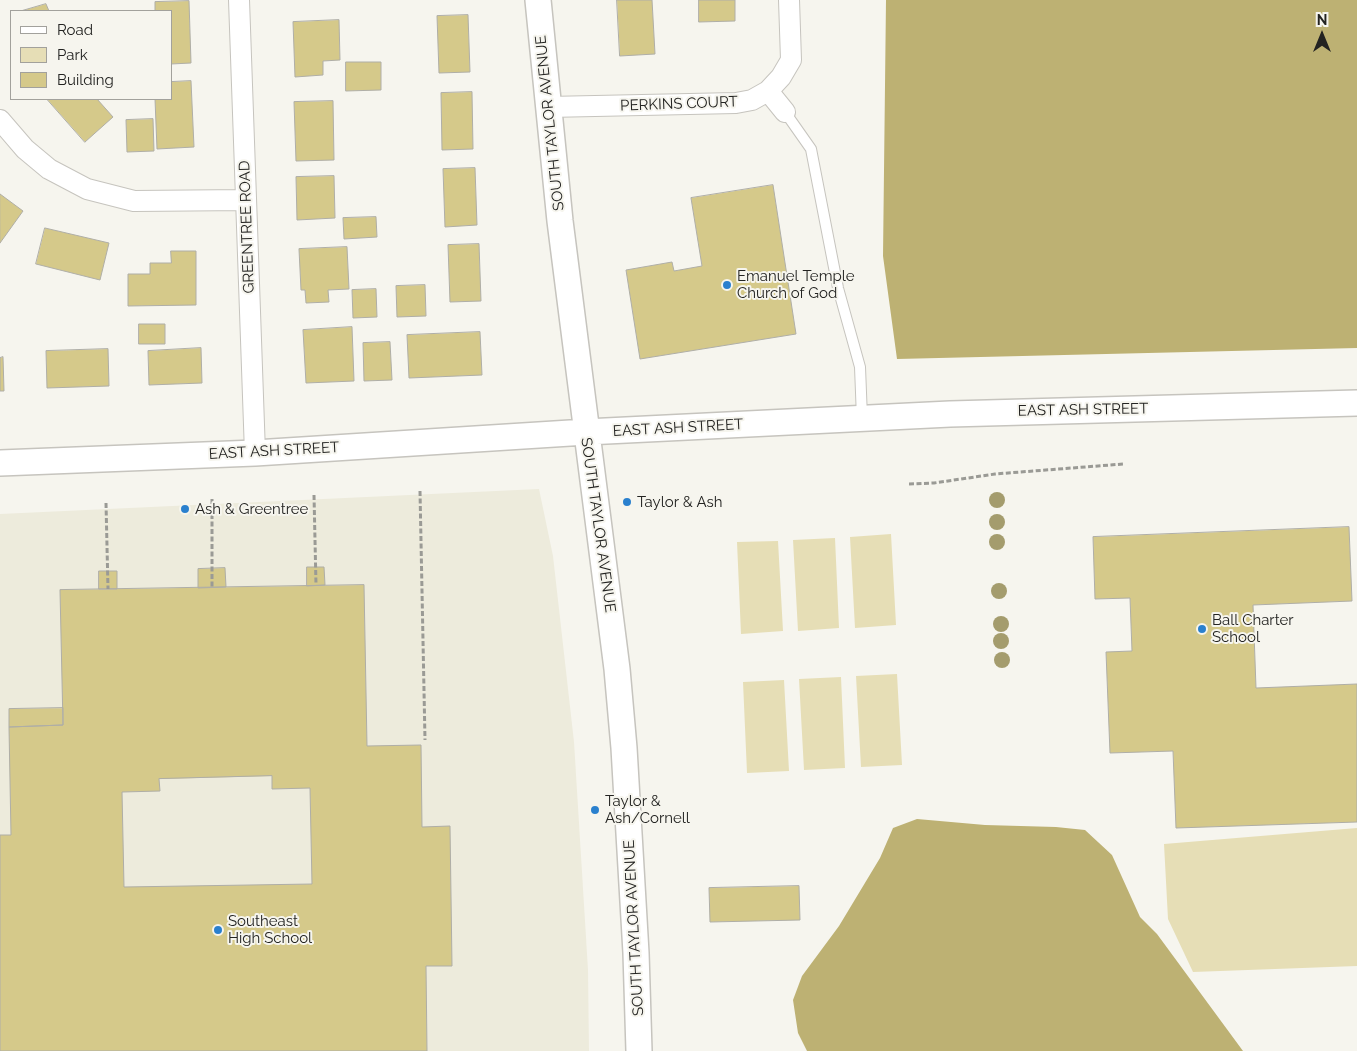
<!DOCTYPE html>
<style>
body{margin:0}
#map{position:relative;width:1357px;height:1051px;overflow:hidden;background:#f6f5ee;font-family:Raleway,sans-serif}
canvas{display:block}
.legend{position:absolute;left:10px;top:10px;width:162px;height:90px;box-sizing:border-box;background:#f6f5ee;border:1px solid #a2a19c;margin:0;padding:6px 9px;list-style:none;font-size:15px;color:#232321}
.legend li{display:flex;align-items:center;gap:10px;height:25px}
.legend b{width:25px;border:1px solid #a2a19c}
.north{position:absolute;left:1297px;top:10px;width:50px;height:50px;-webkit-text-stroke:4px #f6f5ee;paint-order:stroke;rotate:0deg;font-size:14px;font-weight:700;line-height:20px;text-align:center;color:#232321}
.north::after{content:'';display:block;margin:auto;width:18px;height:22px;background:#232321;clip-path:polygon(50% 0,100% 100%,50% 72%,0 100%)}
</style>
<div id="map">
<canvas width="1357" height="1051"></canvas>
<ul class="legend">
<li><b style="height:6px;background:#fff"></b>Road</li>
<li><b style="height:14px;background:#e6deb6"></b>Park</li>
<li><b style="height:14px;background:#d5c98a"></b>Building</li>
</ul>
<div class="north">N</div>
</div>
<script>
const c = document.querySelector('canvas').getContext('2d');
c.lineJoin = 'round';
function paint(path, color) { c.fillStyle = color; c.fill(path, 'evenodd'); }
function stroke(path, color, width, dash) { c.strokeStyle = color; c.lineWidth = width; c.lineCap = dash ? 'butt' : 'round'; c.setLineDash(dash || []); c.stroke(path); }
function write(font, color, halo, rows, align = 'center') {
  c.font = font + ' Raleway,sans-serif'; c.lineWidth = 4; c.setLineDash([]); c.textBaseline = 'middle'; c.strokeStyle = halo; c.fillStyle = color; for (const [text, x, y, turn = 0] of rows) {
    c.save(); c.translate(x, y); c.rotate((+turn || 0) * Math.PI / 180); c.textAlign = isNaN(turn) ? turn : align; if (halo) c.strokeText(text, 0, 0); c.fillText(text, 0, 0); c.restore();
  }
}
paint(new Path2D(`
 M539 489 553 556 574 742 588 970 589 1051H0V514Z`), '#edebdc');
paint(new Path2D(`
 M891 534 896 625 855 628 850 537Z
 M835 538 839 628 798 631 793 540Z
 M778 541 783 631 741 634 737 542Z
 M897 674 902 765 861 767 856 676Z
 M841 677 845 768 804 770 799 679Z
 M784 680 789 771 747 773 743 682Z
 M1357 828V966L1193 972 1168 919 1164 844Z`), '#e6deb6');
paint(new Path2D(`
 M886 0H1357V348L897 359 883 256Z
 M917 819 985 825 1056 827 1085 830 1112 855 1140 917 1157 934 1243 1051H807L798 1033 793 1000 802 976 839 926 880 858 893 828Z`), '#bdb173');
const building = new Path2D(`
 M617 0H652L655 54 620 56Z
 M699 0H735V21L699 22Z
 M189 1 191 63 171 64V11H155V2Z
 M46 4 49 11H21Z
 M468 15 470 72 439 73 437 16Z
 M339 20 340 60 323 61V75L295 77 293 22Z
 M346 62H381V90L346 91Z
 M191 81 194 147 157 149 155 99H171V82Z
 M472 92 473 149 442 150 441 93Z
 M47 99H97L113 117 85 142Z
 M333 101 334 160 296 161 294 102Z
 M153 119 154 151 127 152 126 120Z
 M475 168 477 225 445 227 443 169Z
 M334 176 335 218 297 220 296 177Z
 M773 185 796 334 640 359 626 270 672 262 674 271 702 266 691 198Z
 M0 194 23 211 0 243Z
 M376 217 377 237 344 239 343 218Z
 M45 228 109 243 100 280 36 264Z
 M479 244 481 301 450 302 448 245Z
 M347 247 349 289 328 290 329 302 306 303 305 290H301L299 249Z
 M171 251H196V305L128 306V274H150V263H171Z
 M425 285 426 316 397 317 396 286Z
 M376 289 377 317 353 318 352 290Z
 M139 324H165V344H139Z
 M352 327 354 381 306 383 303 330Z
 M480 332 482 375 409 378 407 335Z
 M390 342 392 380 364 381 363 343Z
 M201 348 202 383 149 385 148 351Z
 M108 349 109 386 47 388 46 351Z
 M3 357 4 391H0V358Z
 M1349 527 1352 601 1253 605 1256 688 1357 684V822L1176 828 1173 751 1110 753 1106 652 1132 651 1130 598 1095 599 1093 537Z
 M307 567H324L325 585 307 586Z
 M225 568 226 587 198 588V569Z
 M99 571H117V589H99Z
 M364 585 367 746 421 745 422 827 450 826 452 966H426L427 1051H0V835H11L9 727 63 725 60 590ZM272 776V789L310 788 312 884 124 887 122 792 160 791 159 779Z
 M63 708V725L9 727V709Z
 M799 886 800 920 710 922 709 888Z`);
paint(building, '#d5c98a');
stroke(building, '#afaea7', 1);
const service = new Path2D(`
 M785 112 811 149 838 288 860 367 862 418`);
const minor = new Path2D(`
 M239 0 255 453
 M768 91 785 112
 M548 107 736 103 752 100 768 91 781 77 791 60 789 0
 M0 120 25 149 49 169 87 189 134 201 246 200`);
const tertiary = new Path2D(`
 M538 0 560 221 617 669 624 748 636 953 639 1051
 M0 463 255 453 586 432 950 414 1357 403`);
stroke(service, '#c6c4be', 12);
stroke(minor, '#c6c4be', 22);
stroke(tertiary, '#c6c4be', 28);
stroke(new Path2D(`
 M909 484 934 483 995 474 1123 464
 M420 491 425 740
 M314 495 316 585
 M212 499V588
 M106 503 108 589`), '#9a9a95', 3, [5, 2.5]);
stroke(service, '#fff', 10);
stroke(minor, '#fff', 20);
stroke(tertiary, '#fff', 25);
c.fillStyle = '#a49c6d';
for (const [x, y] of [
 [997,500],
 [997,522],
 [997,542],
 [999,591],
 [1001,624],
 [1001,641],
 [1002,660]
]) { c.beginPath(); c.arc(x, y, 8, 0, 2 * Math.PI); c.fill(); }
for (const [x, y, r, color] of [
 [727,285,5,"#2a80ce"],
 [627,502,5,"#2a80ce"],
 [185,509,5,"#2a80ce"],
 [1202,629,5,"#2a80ce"],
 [595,810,5,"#2a80ce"],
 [218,930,5,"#2a80ce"]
]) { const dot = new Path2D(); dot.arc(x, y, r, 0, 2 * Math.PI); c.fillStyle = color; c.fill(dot); stroke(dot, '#f6f5ee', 2); }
write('15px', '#232321', '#f6f5ee', [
 ["PERKINS COURT",679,104,-2],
 ["SOUTH TAYLOR AVENUE",550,123,-96],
 ["GREENTREE ROAD",247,227,-92],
 ["EAST ASH STREET",1083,410,-1],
 ["EAST ASH STREET",678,428,-3],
 ["EAST ASH STREET",274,451,-3],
 ["SOUTH TAYLOR AVENUE",598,525,82],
 ["SOUTH TAYLOR AVENUE",634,928,-93]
]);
write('15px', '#232321', '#f6f5ee', [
 ["Emanuel Temple",737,276],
 ["Church of God",737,293],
 ["Taylor & Ash",637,502],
 ["Ash & Greentree",195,509],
 ["Ball Charter",1212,620],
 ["School",1212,637],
 ["Taylor &",605,801],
 ["Ash/Cornell",605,818],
 ["Southeast",228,921],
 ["High School",228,938]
], 'left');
</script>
